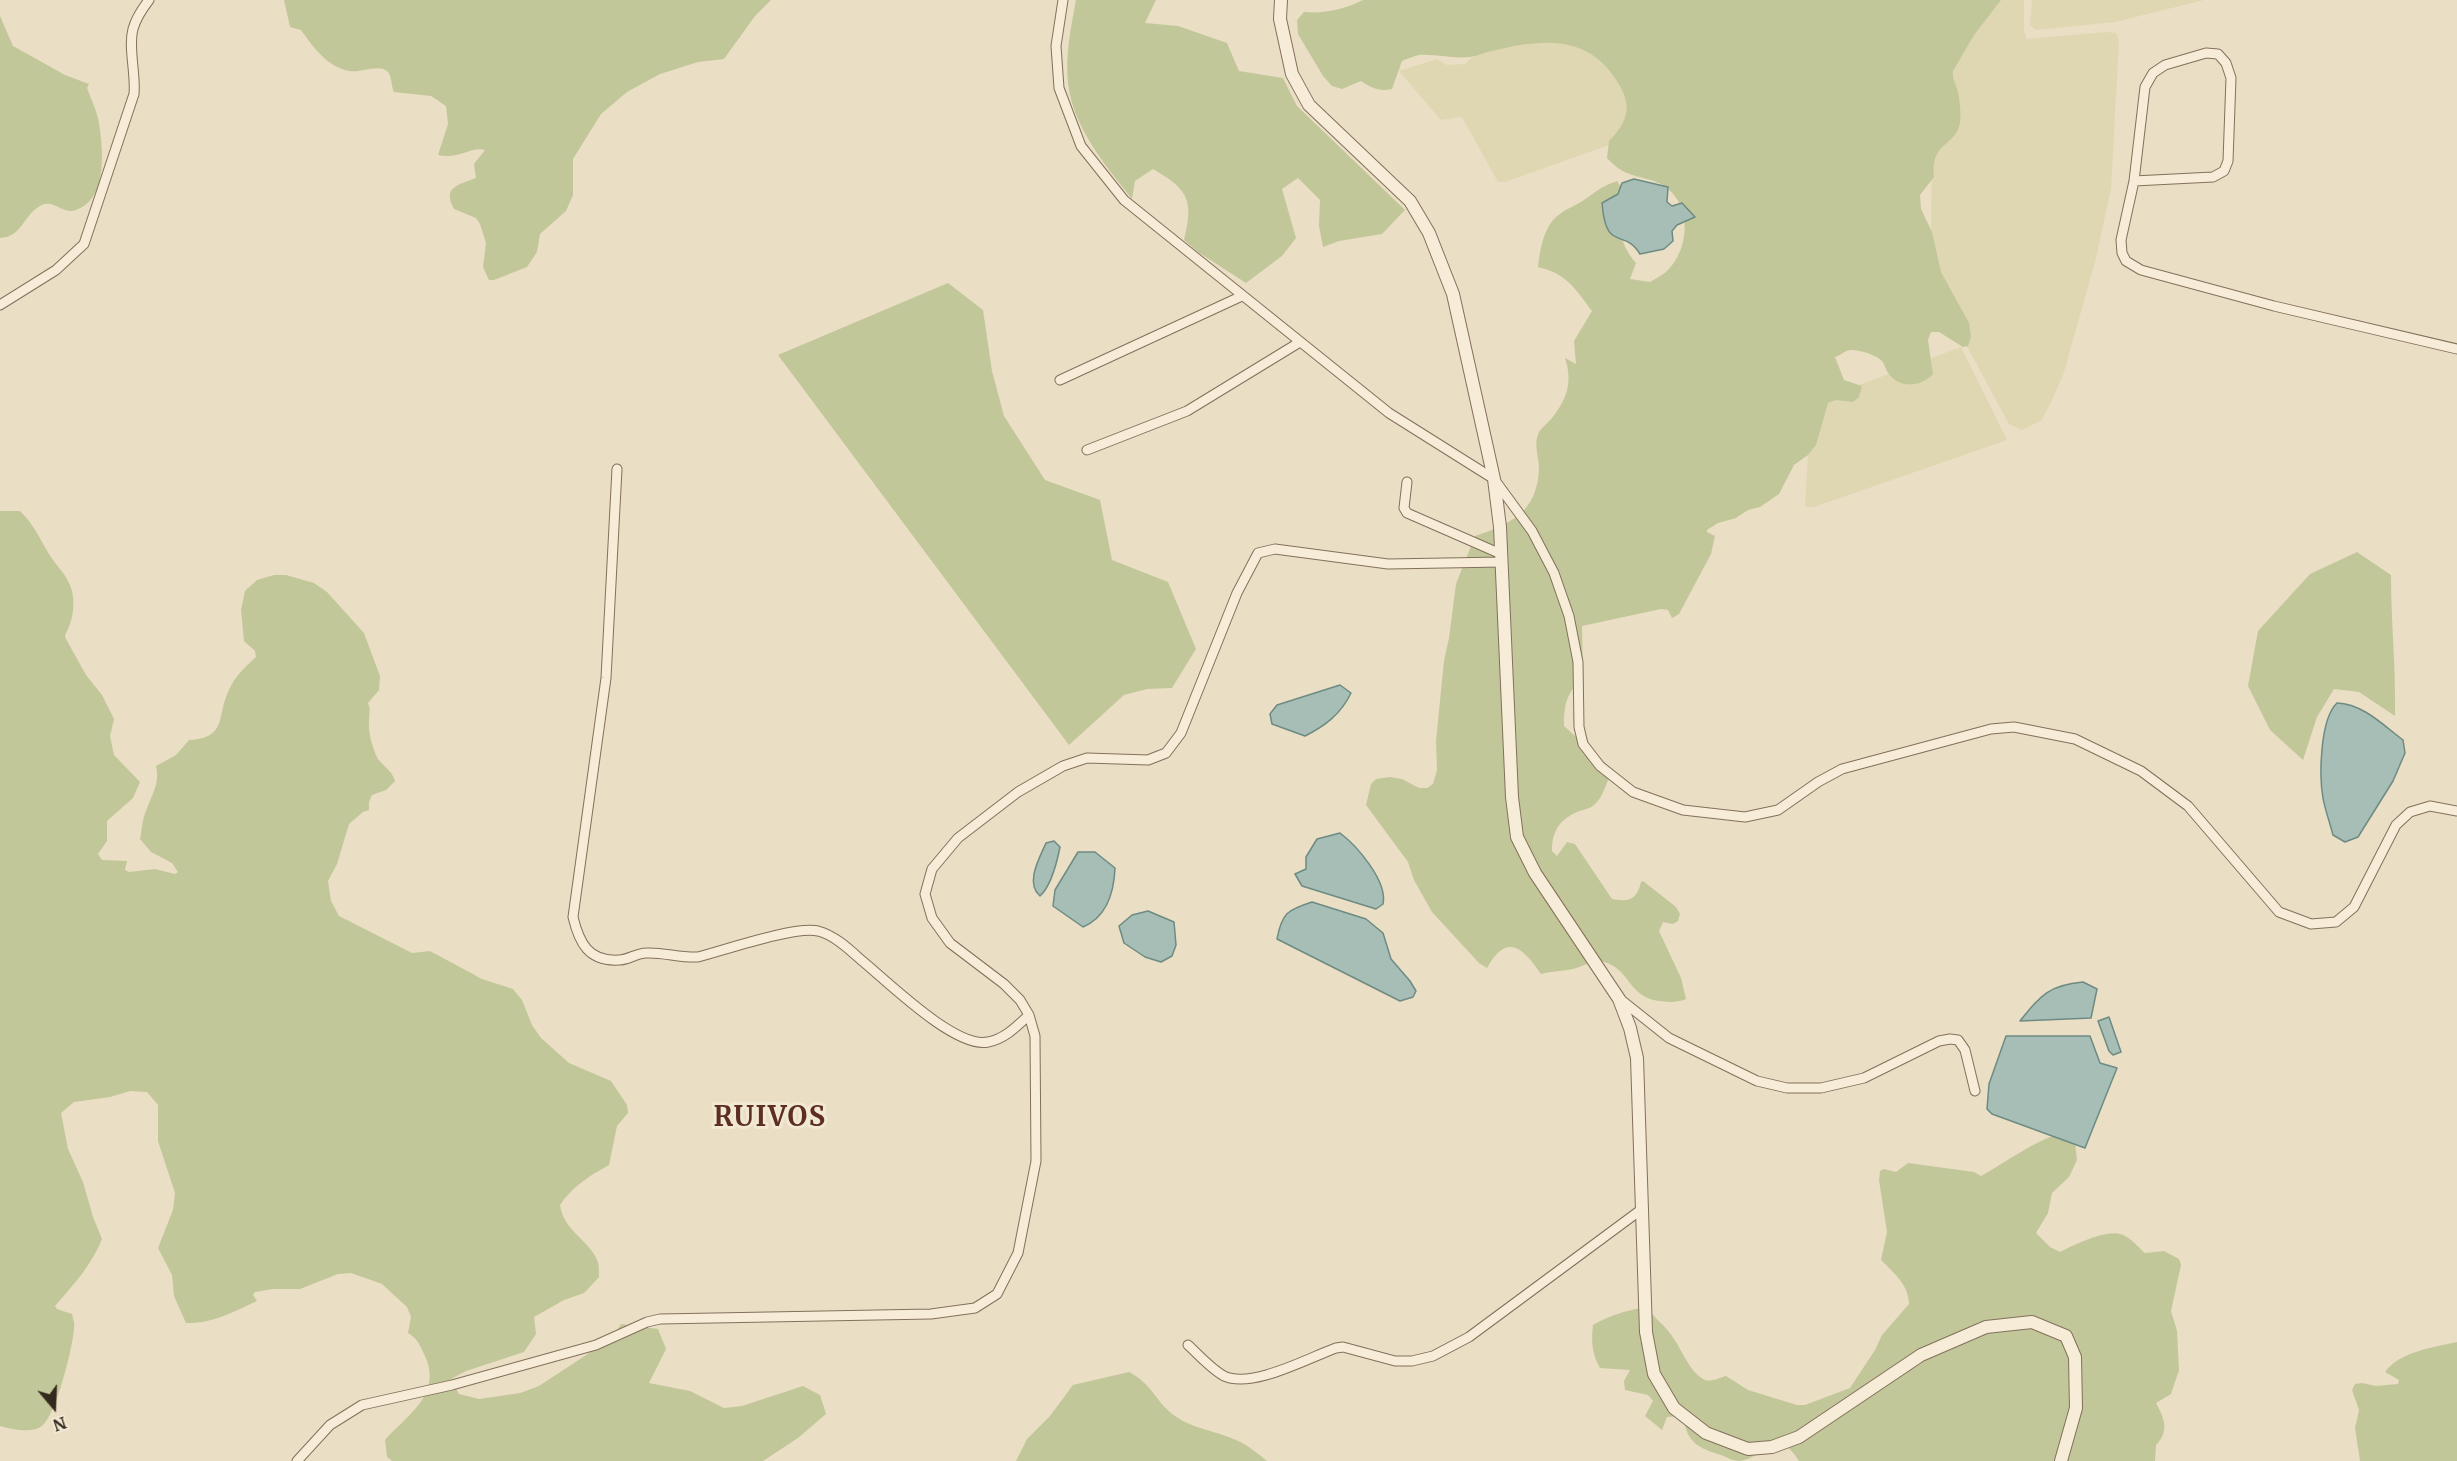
<!DOCTYPE html>
<style>
body{margin:0}
#map{position:relative;width:2457px;height:1461px;overflow:hidden;background:#eadec4;font-family:Merriweather,serif}
canvas{display:block}
.north{position:absolute;left:24px;top:1377px;width:60px;height:60px;-webkit-text-stroke:4px #f2e9d3;paint-order:stroke;rotate:161deg;font-size:16px;font-weight:700;line-height:24px;text-align:center;color:#34291f}
.north::after{content:'';display:block;margin:auto;width:21px;height:27px;background:#34291f;clip-path:polygon(50% 0,100% 100%,50% 72%,0 100%)}
</style>
<div id="map">
<canvas width="2457" height="1461"></canvas>
<div class="north">N</div>
</div>
<script>
const c = document.querySelector('canvas').getContext('2d');
c.lineJoin = 'round';
function paint(path, color) { c.fillStyle = color; c.fill(path, 'evenodd'); }
function stroke(path, color, width, dash) { c.strokeStyle = color; c.lineWidth = width; c.lineCap = dash ? 'butt' : 'round'; c.setLineDash(dash || []); c.stroke(path); }
function write(font, color, halo, rows, align = 'center') {
  c.font = font + ' Merriweather,serif'; c.lineWidth = 6; c.setLineDash([]); c.textBaseline = 'middle'; c.strokeStyle = halo; c.fillStyle = color; for (const [text, x, y, turn = 0] of rows) {
    c.save(); c.translate(x, y); c.rotate((+turn || 0) * Math.PI / 180); c.textAlign = isNaN(turn) ? turn : align; if (halo) c.strokeText(text, 0, 0); c.fillText(text, 0, 0); c.restore();
  }
}
paint(new Path2D(`
 M1977 0H2024V31L2027 39 2106 32 2116 33 2119 40 2111 189 2095 262 2064 372 2053 398 2042 420 2022 430 2009 424 1951 317 1930 295 1934 36Z
 M2032 0H2204L2115 22 2036 30 2030 25Z
 M1580 36 1627 65 1626 139 1505 182H1498L1462 117 1441 120 1399 71 1437 59 1447 65 1465 64 1479 50Z
 M1961 347 2007 440 1814 507H1805L1811 403Z`), '#dfd7b2');
paint(new Path2D(`
 M284 0H771L755 16 724 59 698 62 660 74 627 92 601 114 573 159V195L566 211 540 234 537 252 527 267 494 280H489L483 267 486 243 480 224 476 218 454 209C442 187 458 185 476 178L474 164 485 150C471 146 458 160 438 155L448 124 446 106 431 96 394 92C391 86 392 75 387 71 378 64 361 73 350 71 328 68 313 47 301 30L290 27Z
 M1076 0H1156L1145 23 1178 26 1227 43 1239 71 1283 78 1297 106 1405 210 1382 234 1339 241 1323 247 1319 226 1320 200 1298 178 1282 189 1296 238 1282 256 1246 283 1198 252 1184 240C1194 200 1188 189 1153 169L1135 181 1132 199C1105 165 1073 127 1068 83 1065 55 1071 27 1076 0Z
 M1363 0H2001L1974 35 1953 71C1952 78 1955 82 1957 89 1960 98 1961 114 1960 123 1955 147 1930 142 1934 177L1920 195 1921 209 1932 232 1941 272 1969 323 1971 337 1968 346 1963 347 1939 332H1931L1928 340 1933 374C1921 387 1900 389 1889 374 1886 371 1885 365 1882 361 1876 355 1861 350 1852 350 1846 349 1842 355 1835 357L1844 380 1862 386 1859 397 1853 402 1836 400 1828 403 1816 445 1808 455 1794 465 1779 494 1760 507 1748 510 1736 518 1718 523 1707 530V532L1715 536 1711 554 1679 614 1672 618 1668 610 1661 609 1582 626 1583 676C1567 694 1564 702 1564 726L1612 769C1608 779 1604 795 1596 803 1590 810 1582 809 1575 813 1558 821 1552 833 1552 851L1557 856 1567 842 1575 844 1612 899C1629 902 1637 900 1641 882L1643 881 1676 907 1680 914 1678 921 1673 924 1663 922 1659 931 1681 978 1686 999C1676 1003 1669 1002 1659 1001 1628 997 1630 969 1604 962 1593 959 1584 966 1573 969 1563 971 1552 971 1541 974 1523 948 1507 932 1487 968L1479 963 1432 912 1414 880 1408 862 1366 805 1371 784 1376 779 1390 777 1402 779 1419 788H1427L1433 784 1437 770 1436 741 1444 661 1449 638 1456 584 1475 536C1511 524 1537 512 1539 469 1539 456 1533 445 1539 432 1542 427 1548 423 1552 418 1567 399 1573 382 1565 358L1576 364 1574 341 1592 311C1575 289 1568 274 1538 267 1540 251 1543 230 1555 218 1563 210 1575 206 1584 200 1597 191 1602 186 1617 181L1627 197C1621 226 1615 238 1636 263L1630 279 1650 282C1655 279 1661 276 1666 272 1688 252 1693 209 1668 189 1654 177 1636 179 1621 170 1616 167 1611 162 1607 158L1609 141C1624 126 1633 110 1621 88 1592 34 1545 38 1492 51 1485 52 1478 56 1470 57 1453 59 1436 54 1419 55 1414 56 1407 59 1402 61L1392 89C1379 92 1372 88 1361 81L1342 89 1332 86 1323 76 1298 34 1297 20 1304 12C1325 14 1345 9 1363 0Z
 M0 16 13 46 65 75 89 84 87 88C91 99 97 111 99 123 103 150 108 199 76 210 64 215 53 199 42 205 23 214 23 237 0 238Z
 M948 283 983 310 992 371 1004 416 1045 480 1100 500 1112 560 1168 582 1196 649 1172 688 1147 689 1124 695 1069 745 778 355Z
 M0 511H20C33 523 40 539 49 554 54 563 63 571 68 581 77 597 74 620 65 635L66 639 86 675 102 695 114 719 110 736 114 755 140 782 133 798 107 821V841L98 854 102 860 127 861 125 870 129 872 155 869 175 874 178 872 172 863 151 852 140 839C142 830 142 820 146 811 152 794 160 784 156 766L176 755 189 740C228 738 216 716 229 690 235 676 245 667 256 657L255 651 244 641 241 610 245 591 257 580 274 575H286L314 583 327 592 364 633 380 676 379 690 368 703C371 711 369 713 369 721 368 732 372 745 376 755 380 765 391 768 395 781L386 790 372 795 369 802V810L363 812 349 824 337 864 328 881 331 901 339 916 412 953 430 951 482 979 513 989 522 1000 532 1025 541 1038 569 1063 611 1081 627 1105 628 1113 617 1126 609 1165C589 1176 572 1187 560 1205 564 1232 589 1239 598 1262 599 1266 599 1272 599 1277L584 1293 564 1300 534 1317 536 1334 524 1352 466 1371 451 1379 459 1394 479 1399 520 1393 539 1386 612 1338 621 1324 658 1329 666 1349 649 1383 690 1391 724 1408 742 1406 803 1386 820 1395 826 1414 798 1438 763 1461H392L387 1457 385 1440C407 1415 444 1394 424 1354 420 1345 417 1338 408 1333L411 1317 407 1307 382 1284 351 1273 338 1274 300 1289H273L255 1292 253 1295 257 1301C233 1312 212 1324 186 1323L174 1296 172 1275 158 1248 173 1210 175 1193 158 1141V1105L147 1092 130 1091 110 1097 74 1102 61 1113 68 1149 83 1182 93 1217 102 1239C91 1266 74 1284 55 1306L57 1309 72 1314C73 1319 75 1324 74 1328 73 1347 56 1415 42 1426 32 1434 11 1429 0 1426Z
 M2357 552 2391 575C2391 622 2396 669 2395 716L2359 692 2334 689 2317 717 2303 760 2270 730 2248 686 2258 631 2310 574Z
 M2058 1134 2075 1143 2077 1160 2069 1177 2052 1193 2048 1213 2036 1233 2050 1247 2060 1252C2074 1245 2108 1228 2123 1235 2131 1238 2138 1247 2145 1253L2164 1251 2179 1259 2181 1265 2171 1311 2177 1331 2179 1370 2171 1394 2156 1403C2164 1418 2170 1431 2156 1445L2155 1461H1799C1795 1455 1790 1447 1782 1445 1768 1442 1755 1460 1739 1461 1733 1461 1726 1457 1721 1455 1699 1448 1687 1443 1684 1419L1681 1416 1667 1417 1662 1430 1645 1416 1653 1401 1648 1395 1625 1390 1624 1381 1630 1370 1600 1368C1592 1354 1591 1341 1593 1325 1610 1315 1627 1310 1647 1307 1654 1318 1662 1323 1669 1332 1681 1346 1687 1369 1703 1379 1710 1383 1719 1378 1726 1376L1748 1390 1797 1405H1805L1850 1388 1875 1350 1882 1335 1909 1304C1909 1285 1893 1272 1881 1260L1887 1232 1879 1180 1880 1171 1884 1169 1896 1172 1908 1163 1974 1172 1981 1176C2008 1161 2029 1144 2058 1134Z
 M2457 1342V1461H2360L2355 1428 2359 1410 2352 1390 2355 1384 2362 1383 2376 1386 2398 1384 2399 1380 2385 1372C2399 1352 2434 1347 2457 1342Z
 M1129 1372C1154 1385 1155 1402 1175 1416 1193 1429 1217 1431 1236 1440 1248 1445 1257 1453 1267 1461H1016L1027 1439 1050 1416 1073 1385Z`), '#c2c799');
const water = new Path2D(`
 M1634 179 1668 187 1667 202 1672 206 1682 203 1695 217 1677 225 1672 231 1673 241 1664 249 1640 254C1624 227 1606 254 1602 203L1618 194 1622 183Z
 M1340 685 1351 693C1341 714 1325 726 1305 736L1272 724 1270 714 1277 705Z
 M2337 703C2363 704 2383 725 2403 740L2405 753 2393 781 2358 837 2345 842 2333 835C2330 823 2325 810 2323 798 2319 775 2320 719 2337 703Z
 M1340 833C1356 845 1388 881 1383 904L1376 909 1302 886 1295 874 1306 869V857L1317 839Z
 M1054 841 1060 847C1057 862 1051 886 1040 896 1025 883 1039 859 1046 843Z
 M1078 852H1095L1115 868C1114 892 1107 917 1083 927L1053 906 1055 890Z
 M1312 902 1366 919 1383 933 1391 959 1410 981 1416 991 1413 997 1400 1001 1277 939C1282 913 1287 910 1312 902Z
 M1148 911 1174 922 1176 945 1172 956 1161 962 1145 957 1124 943 1119 926 1132 915Z
 M2083 982 2097 989 2091 1018 2020 1021C2041 995 2049 985 2083 982Z
 M2109 1017 2121 1052 2113 1055 2109 1051 2098 1021Z
 M2006 1036H2090L2100 1063 2117 1068 2085 1148 1992 1114 1987 1109 1989 1084Z`);
paint(water, '#a6beb6');
stroke(water, '#6d8b83', 1.5);
const minor = new Path2D(`
 M1063 0 1056 46 1059 88 1081 146 1124 200 1389 413 1494 479 1532 531 1554 573 1569 616 1578 662 1579 727 1583 744 1600 766 1633 792 1683 810 1745 817 1778 810 1818 782 1842 769 1991 729 2014 727 2075 739 2141 771 2188 806 2279 912 2311 924 2336 922 2354 907 2396 825 2410 812 2430 806 2457 811
 M2134 181 2213 177 2224 171 2228 161 2231 78 2226 63 2218 54 2206 53 2165 65 2153 73 2145 87 2134 181 2121 240 2122 253 2126 261 2141 270 2274 306 2457 349
 M0 305 56 270 84 244 134 94C136 74 128 47 133 29 136 18 142 9 149 0
 M1060 380 1242 296
 M1087 450 1187 411 1300 342
 M617 469 606 678 573 917C579 942 588 962 619 960 628 960 637 953 646 953 663 952 680 958 698 957 725 950 794 926 818 931 834 935 849 949 860 959 886 980 955 1049 988 1042 1005 1039 1017 1026 1029 1015
 M1407 482 1404 508 1407 513 1501 554
 M1620 999 1669 1038 1757 1081 1787 1088H1821L1864 1078 1939 1041 1950 1039 1958 1040 1965 1050 1975 1091
 M1188 1345C1199 1355 1211 1369 1224 1376 1252 1389 1308 1358 1336 1348L1343 1347 1395 1361H1412L1433 1356 1469 1337 1642 1209
 M297 1461 330 1425 362 1405 452 1385 596 1345 647 1322 660 1319 931 1314 975 1308 997 1294 1018 1253 1036 1161 1035 1036 1029 1015 1020 1000 1004 984 950 943 932 918 925 894 932 869 958 838 1018 792 1063 766 1087 758 1148 760 1166 753 1181 733 1237 593 1258 553 1275 549 1388 564 1502 562`);
const tertiary = new Path2D(`
 M1281 0 1280 19 1292 74 1309 105 1410 201 1429 233 1453 294 1494 479 1500 527 1512 797 1517 837 1535 873 1619 999 1630 1028 1637 1058 1646 1332 1654 1374 1674 1408 1706 1433 1748 1449 1772 1447 1799 1437 1921 1355 1986 1327 2032 1322 2066 1336 2075 1357 2076 1408 2061 1461`);
stroke(minor, '#83705c', 11);
stroke(tertiary, '#83705c', 14);
stroke(minor, '#f6ecd7', 9);
stroke(tertiary, '#f6ecd7', 12);
c.letterSpacing = '1.5px';
write('bold 27px', '#5d2e22', '#f2e9d3', [
 ["RUIVOS",770,1118]
]);
c.letterSpacing = '0px';
</script>
